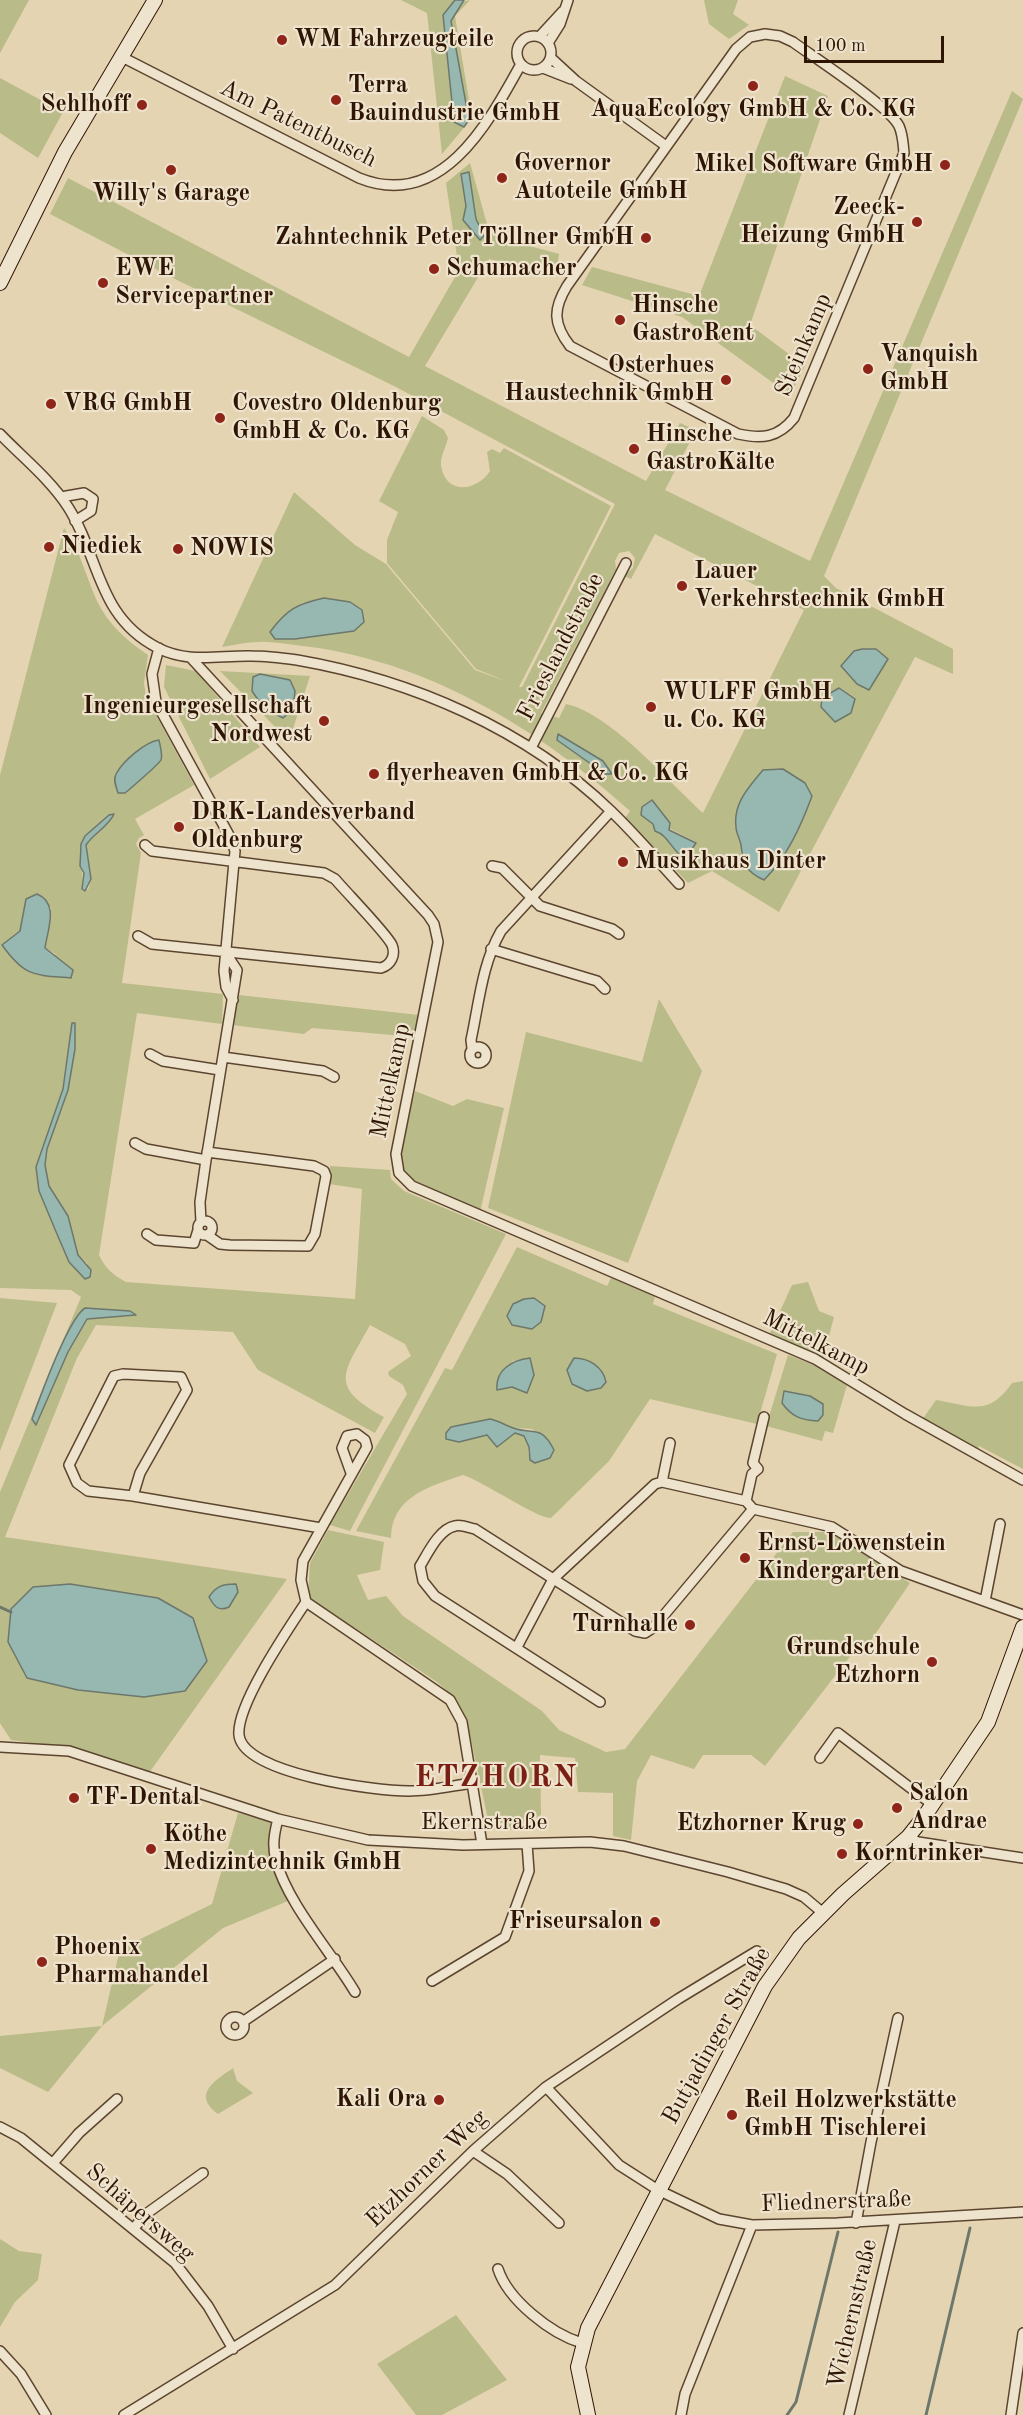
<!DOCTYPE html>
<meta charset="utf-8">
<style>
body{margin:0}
#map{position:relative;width:1023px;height:2415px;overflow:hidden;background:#e5d4b2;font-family:"Old Standard TT",serif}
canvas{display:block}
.scale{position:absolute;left:804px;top:36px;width:140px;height:27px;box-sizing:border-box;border:3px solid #2f1503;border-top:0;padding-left:8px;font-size:18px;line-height:21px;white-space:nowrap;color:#2f1503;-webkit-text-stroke:4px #eee3cd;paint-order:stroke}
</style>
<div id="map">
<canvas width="1023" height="2415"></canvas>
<div class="scale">100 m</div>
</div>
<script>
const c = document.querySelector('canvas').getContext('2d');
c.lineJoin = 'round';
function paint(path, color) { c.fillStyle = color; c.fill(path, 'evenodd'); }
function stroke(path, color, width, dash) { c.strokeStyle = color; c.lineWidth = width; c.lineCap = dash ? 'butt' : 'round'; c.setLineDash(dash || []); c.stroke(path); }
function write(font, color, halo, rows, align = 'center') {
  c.font = font + ' "Old Standard TT",serif'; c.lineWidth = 4.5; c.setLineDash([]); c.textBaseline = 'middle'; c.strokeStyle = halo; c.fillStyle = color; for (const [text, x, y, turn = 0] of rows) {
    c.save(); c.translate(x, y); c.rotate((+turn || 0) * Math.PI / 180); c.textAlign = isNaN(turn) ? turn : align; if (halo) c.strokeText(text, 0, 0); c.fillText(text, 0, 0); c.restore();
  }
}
paint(new Path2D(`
 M0 0H29L0 53Z
 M401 0H455L443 15 454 121 464 126 469 120 451 21 461 2 470 0 455 16 472 118 442 154 427 13Z
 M704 0H738L733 14 749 25 729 39 709 24Z
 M785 76 828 96 750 325 805 366 790 395 682 317 582 285 592 267 699 296Z
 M0 78 63 112 38 158 0 133Z
 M1012 91 1023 99 824 576 836 588 953 649V674L915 657 779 912 712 871 688 883 625 818 630 811C537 727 422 658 295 645 283 644 270 641 259 642 247 642 234 645 222 647L294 492 355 545 386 564 475 670 508 682 476 669 387 563V540L398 512 379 501 422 416 444 430 448 438C446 447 440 457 441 466 446 495 476 492 490 471L487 452 492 449 500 453 504 448 611 506 519 687H522L615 504 396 387 177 280 50 214 68 178 409 357 459 270 446 183 470 163 487 224 504 239 559 254 556 276 489 259 425 366 646 481 680 423 696 430 665 490 810 561ZM469 172 476 219 484 236 480 239 464 220 466 206 461 174ZM655 534 804 610 703 813C669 782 610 713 566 704L559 718 541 713 616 569 615 561 619 553 629 551 635 558 633 568 624 576 631 579ZM839 688 851 713 835 722 821 707 823 698ZM783 769 805 783 787 849 764 880 741 857V843ZM641 814 696 842 685 859C673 852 668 835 655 831L653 824Z
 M64 528C80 549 86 577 97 601 108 624 127 641 148 655L144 683 146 697 194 785 135 819 144 835 139 838 136 844 141 853 122 983 223 994 222 1024 137 1013 99 1255C105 1268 113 1275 126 1282L355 1299 362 1189 329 1184 330 1166 390 1170 391 1179 404 1191 506 1234 350 1531 330 1525 407 1394 403 1385 389 1376 388 1372 411 1356 405 1344 370 1325C344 1373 327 1386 384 1417L375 1433 258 1370 233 1332 96 1325 77 1358 5 1537 287 1579 149 1773 69 1748 11 1740 0 1723V1492L81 1297 71 1290 0 1288V775ZM151 742 159 763 145 773 136 784 116 774ZM109 815 107 823 86 845 91 879 88 890 82 883C84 873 80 866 80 856 78 836 98 828 109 815ZM51 907 45 948 57 955 2 945ZM72 1023 68 1090 47 1149 45 1165 49 1186 68 1216 78 1255 87 1263 90 1277 85 1279 69 1262 57 1234 39 1191 36 1167 63 1089ZM86 1308 130 1317 110 1315 87 1319C70 1339 45 1398 38 1424 40 1383 62 1342 86 1308ZM70 1584 158 1598 193 1618 207 1661 8 1642 11 1609 33 1587Z
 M166 665 196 671 260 747 210 779 164 687Z
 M220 671 310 676 289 741Z
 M239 995 419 1015 415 1037 312 1028 304 1034 232 1025Z
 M659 999 702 1071 628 1263 488 1208 526 1032 642 1062Z
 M415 1091 453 1106 467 1099 504 1108 480 1212C453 1200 402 1190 399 1155 398 1140 411 1108 415 1091Z
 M517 1247 607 1286 611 1278 655 1296 653 1304 777 1354 757 1424 650 1399 609 1461 551 1518C538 1519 484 1482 463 1475 430 1486 391 1497 391 1538L356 1531 445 1368 452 1370ZM530 1358 527 1393 512 1387 499 1375 513 1361ZM491 1419 513 1428 532 1429 551 1443 528 1453 529 1447 524 1435 515 1433 497 1447 488 1435 459 1442 446 1439 451 1427Z
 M808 1282 819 1311 834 1317 823 1359 770 1333 792 1285Z
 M0 1298 57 1303 0 1451Z
 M788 1355 819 1367 847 1385 833 1433 825 1431 822 1441 766 1426Z
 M1023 1381V1469L979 1446 977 1452 922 1420 936 1400C972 1406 988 1417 1012 1383Z
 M328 1530 384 1542 380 1570 357 1575 368 1600 386 1596 403 1616 542 1711 559 1730 606 1752 625 1749 793 1532H829L910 1583 865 1649 859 1645 765 1766 751 1755H703L694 1769 651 1755 637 1781 631 1840 613 1836V1793L578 1792 575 1758 540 1755 541 1815 508 1831 490 1829 467 1721 455 1698 437 1682 308 1597 310 1563Z
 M238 1813 272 1822C264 1851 277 1875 288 1901L223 1928 102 2026 48 2092 0 2068V2036L102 2026 120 1949 212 1904Z
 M233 2068 237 2081 253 2093 218 2114C191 2094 216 2080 233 2068Z
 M0 2239 19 2251 42 2254 38 2280 15 2302 0 2327Z
 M456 2315 507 2380 442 2415H416L377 2364Z`), '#b9bb89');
const water = new Path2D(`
 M455 0H464L451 21 469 120 464 127 454 122 443 15Z
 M469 172 476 219 484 236 480 240 463 220 466 206 461 174Z
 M324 598 350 602 362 610 364 622 354 631 295 639H275L270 632C287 609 297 604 324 598Z
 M862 649H876L888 659 869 690 857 684 841 666 854 651Z
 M260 674 290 680 295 691 293 710 283 718 263 707 252 691 253 677Z
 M839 688 855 699 851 713 835 722 821 707 822 698Z
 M558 734 603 761 612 774H605L557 740Z
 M159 740C160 746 163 754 161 760 159 764 130 789 125 793H118C116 787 113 780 116 774 123 761 145 742 159 740Z
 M783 769 805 783 812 796C801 826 787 857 764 880 746 872 743 864 741 845 740 839 736 833 736 827 733 803 749 787 763 770Z
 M652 800 670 823 669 830 696 843 685 859C673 852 668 835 655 831L653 824 641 815 642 807Z
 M114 814C109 826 94 833 86 845L91 879 85 891 82 889 84 873 80 866 81 844 85 836 109 815Z
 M37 894C59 903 48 928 45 948L73 970 71 978C34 975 25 977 2 945L20 931 26 899Z
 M72 1023H75V1049L68 1090 47 1149 45 1165 49 1186 68 1216 78 1255 91 1270 90 1277 85 1279 69 1262 57 1234 39 1191 36 1167 63 1089Z
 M534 1298 545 1306 541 1322 532 1329 512 1325 507 1316 513 1304 524 1299Z
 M85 1308 130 1311 136 1315 87 1319 68 1352 36 1425 32 1419C40 1397 68 1319 85 1308Z
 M530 1358 534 1375 527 1393 512 1387 497 1390C495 1370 512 1360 530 1358Z
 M574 1358C589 1358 603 1367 606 1382L601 1388 587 1391 572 1384 567 1370Z
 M784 1391 810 1396 823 1404V1415L818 1421C801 1420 792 1417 782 1403Z
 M490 1419C499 1421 505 1425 513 1428 533 1435 541 1424 554 1450L550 1458 535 1463 530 1460 529 1447 524 1436 515 1433 497 1447 487 1435 459 1442 446 1439V1433L451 1427Z
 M70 1584 158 1598 193 1618 207 1661 185 1691 144 1697 78 1690 27 1678 8 1642 11 1609 33 1587Z
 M236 1584 238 1592 229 1607C218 1612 214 1606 209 1597 216 1586 223 1584 236 1584Z`);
paint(water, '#96b8b0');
stroke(water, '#6d776b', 1.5);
stroke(new Path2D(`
 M0 1607 11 1612
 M787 2415 796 2402 838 2232
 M926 2415 970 2228`), '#6d776b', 3);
const street = new Path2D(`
 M765 34 780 36 793 42C815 58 889 106 899 126 903 135 903 143 904 153L794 418C778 438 762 439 738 434L570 346C553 324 553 309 567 286L736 49 750 37Z
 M517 53a17 17 0 1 1 34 0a17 17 0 1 1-34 0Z
 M540 36 563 11
 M548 43 560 24 568 0
 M120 56 359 178C441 211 488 124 521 64
 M551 58 576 81 666 146
 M543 68 571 79
 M0 434C22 457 50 479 68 507 100 557 97 617 158 648 189 664 220 655 252 656 267 656 282 658 297 660 412 680 526 729 611 811 635 834 657 860 679 884
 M61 497 84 493 93 499 91 511 75 521
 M159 648 152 674 156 702 230 837 235 851 224 971 226 987 233 1000
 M191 658 428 915 434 924 438 942 396 1154 399 1173 412 1186 815 1359 905 1414 1023 1480
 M531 748 626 563
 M492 866 502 868 540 906 612 929 619 934
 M138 936 152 944 381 968C391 965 396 955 392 945 387 934 345 891 335 879L324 873 152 851 145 845
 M491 949 597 981 605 989
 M470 1055a8 8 0 1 1 16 0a8 8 0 1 1-16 0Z
 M472 1048 471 1040C479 1003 482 964 501 931L611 811
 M150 1054 163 1061 220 1070
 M223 1057 323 1071 334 1077
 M135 1143 146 1149 206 1160
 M198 1228a7 7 0 1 1 14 0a7 7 0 1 1-14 0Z
 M201 1222 200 1202 206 1160 237 970 225 952
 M147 1234 156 1240 194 1243 198 1230
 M207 1235 220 1244 230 1245 308 1246 315 1234 326 1176 324 1171 314 1166 207 1152
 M764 1417 753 1463 758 1469 752 1474 746 1501 753 1509 832 1527 901 1571 1023 1615
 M351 1473 342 1448 347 1436 357 1434 365 1440 367 1447 303 1561 301 1580 306 1602 450 1700 462 1722 482 1844
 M662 1482 670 1443
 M133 1496 140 1473 187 1390 181 1377 123 1374 114 1376 69 1465 77 1483 88 1491 133 1496 321 1528
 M985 1601 1000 1524
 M306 1602C289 1628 236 1705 239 1735 243 1774 376 1791 409 1791 430 1791 451 1786 472 1783
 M517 1647 553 1579 655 1484 662 1482 746 1501
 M600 1702 435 1596 423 1581 420 1566C428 1553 439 1529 455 1526 461 1524 469 1528 475 1529L635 1631 645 1633 654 1627 753 1509
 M0 1747 69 1751 278 1819 368 1840 463 1845 590 1842 624 1846 728 1872 786 1889 804 1897 823 1913
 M820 1758 838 1733 933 1805
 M278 1819C274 1834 272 1846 276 1860 287 1903 332 1953 355 1992
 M908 1837 918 1842 1023 1858
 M432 1981 505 1937 529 1871 527 1844
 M226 2026a9 9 0 1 1 18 0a9 9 0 1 1-18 0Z
 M244 2021 335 1959
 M546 2087 619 2165 658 2190 719 2219 752 2225 837 2223 1023 2212
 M0 2127 21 2138 175 2263 208 2306 233 2349
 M473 2151 507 2174 559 2223
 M53 2163 79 2133 117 2099
 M856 2223 871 2142 898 2018
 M134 2228 146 2214 203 2173
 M498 2269C508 2300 551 2334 582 2343
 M0 2351 21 2374 46 2415
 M124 2415 335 2285 473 2151 546 2087 678 1999 757 1951
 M681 2415 685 2394 752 2225
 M849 2415 895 2221
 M1011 2415 1023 2333`);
const secondary = new Path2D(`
 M0 283 65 152 155 0
 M588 2415 578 2367 588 2328 765 1986 799 1938 843 1894 908 1837 924 1817 988 1722 1023 1627`);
stroke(street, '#5c452f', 12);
stroke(secondary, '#2f1503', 16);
stroke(street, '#eee3cd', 9);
stroke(secondary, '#eee3cd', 14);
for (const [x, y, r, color] of [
 [282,40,6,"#8f2418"],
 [753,86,6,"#8f2418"],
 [336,100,6,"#8f2418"],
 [142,105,6,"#8f2418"],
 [945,165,6,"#8f2418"],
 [171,170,6,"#8f2418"],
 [502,178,6,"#8f2418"],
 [917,222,6,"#8f2418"],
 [646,238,6,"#8f2418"],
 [434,269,6,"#8f2418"],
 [103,283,6,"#8f2418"],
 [620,320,6,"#8f2418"],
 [868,369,6,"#8f2418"],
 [726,380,6,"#8f2418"],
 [51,404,6,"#8f2418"],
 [220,418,6,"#8f2418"],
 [634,449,6,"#8f2418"],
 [49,547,6,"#8f2418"],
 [178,549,6,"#8f2418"],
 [682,586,6,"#8f2418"],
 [651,707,6,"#8f2418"],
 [324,721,6,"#8f2418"],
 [374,774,6,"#8f2418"],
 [179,827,6,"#8f2418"],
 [623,862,6,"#8f2418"],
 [745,1558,6,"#8f2418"],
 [690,1625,6,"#8f2418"],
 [932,1662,6,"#8f2418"],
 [74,1798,6,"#8f2418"],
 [897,1808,6,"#8f2418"],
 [858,1824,6,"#8f2418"],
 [151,1849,6,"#8f2418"],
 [842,1854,6,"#8f2418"],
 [655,1922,6,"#8f2418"],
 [42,1962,6,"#8f2418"],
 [439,2100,6,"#8f2418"],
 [732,2115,6,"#8f2418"]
]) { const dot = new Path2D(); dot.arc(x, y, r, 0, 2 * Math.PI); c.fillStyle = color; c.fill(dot); stroke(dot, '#eee3cd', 2); }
write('bold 24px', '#2f1503', '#eee3cd', [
 ["WM Fahrzeugteile",294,40],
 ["Terra",348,86],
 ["Bauindustrie GmbH",348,114],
 ["Sehlhoff",130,105,"right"],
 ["AquaEcology GmbH & Co. KG",753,110,"center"],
 ["Governor",514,164],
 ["Autoteile GmbH",514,192],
 ["Mikel Software GmbH",933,165,"right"],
 ["Willy's Garage",171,194,"center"],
 ["Zeeck-",905,208,"right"],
 ["Heizung GmbH",905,236,"right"],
 ["Zahntechnik Peter Töllner GmbH",634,238,"right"],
 ["EWE",115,269],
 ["Servicepartner",115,297],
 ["Schumacher",446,269],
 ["Hinsche",632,306],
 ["GastroRent",632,334],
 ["Vanquish",880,355],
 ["GmbH",880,383],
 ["Osterhues",714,366,"right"],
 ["Haustechnik GmbH",714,394,"right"],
 ["VRG GmbH",63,404],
 ["Covestro Oldenburg",232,404],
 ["GmbH & Co. KG",232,432],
 ["Hinsche",646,435],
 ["GastroKälte",646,463],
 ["Niediek",61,547],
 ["NOWIS",190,549],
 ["Lauer",694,572],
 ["Verkehrstechnik GmbH",694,600],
 ["WULFF GmbH",663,693],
 ["u. Co. KG",663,721],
 ["Ingenieurgesellschaft",312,707,"right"],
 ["Nordwest",312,735,"right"],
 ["flyerheaven GmbH & Co. KG",386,774],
 ["DRK-Landesverband",191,813],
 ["Oldenburg",191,841],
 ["Musikhaus Dinter",635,862],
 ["Ernst-Löwenstein",757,1544],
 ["Kindergarten",757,1572],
 ["Turnhalle",678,1625,"right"],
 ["Grundschule",920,1648,"right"],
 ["Etzhorn",920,1676,"right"],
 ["Salon",909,1794],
 ["Andrae",909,1822],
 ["TF-Dental",86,1798],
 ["Etzhorner Krug",846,1824,"right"],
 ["Köthe",163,1835],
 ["Medizintechnik GmbH",163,1863],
 ["Korntrinker",854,1854],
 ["Friseursalon",643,1922,"right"],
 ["Phoenix",54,1948],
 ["Pharmahandel",54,1976],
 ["Kali Ora",427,2100,"right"],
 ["Reil Holzwerkstätte",744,2101],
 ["GmbH Tischlerei",744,2129]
], 'left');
write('24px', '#2f1503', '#eee3cd', [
 ["Am Patentbusch",298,124,26],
 ["Steinkamp",804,345,-67],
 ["Frieslandstraße",561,647,-63],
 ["Mittelkamp",391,1081,-78],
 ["Mittelkamp",816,1343,27],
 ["Ekernstraße",484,1823],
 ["Butjadinger Straße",717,2036,-61],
 ["Etzhorner Weg",427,2169,-44],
 ["Fliednerstraße",836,2202,-2],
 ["Schäpersweg",140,2213,41],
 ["Wichernstraße",853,2314,-77]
]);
c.letterSpacing = '1.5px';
write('bold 30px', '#7a1f14', '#eee3cd', [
 ["ETZHORN",496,1778]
]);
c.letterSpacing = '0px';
</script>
